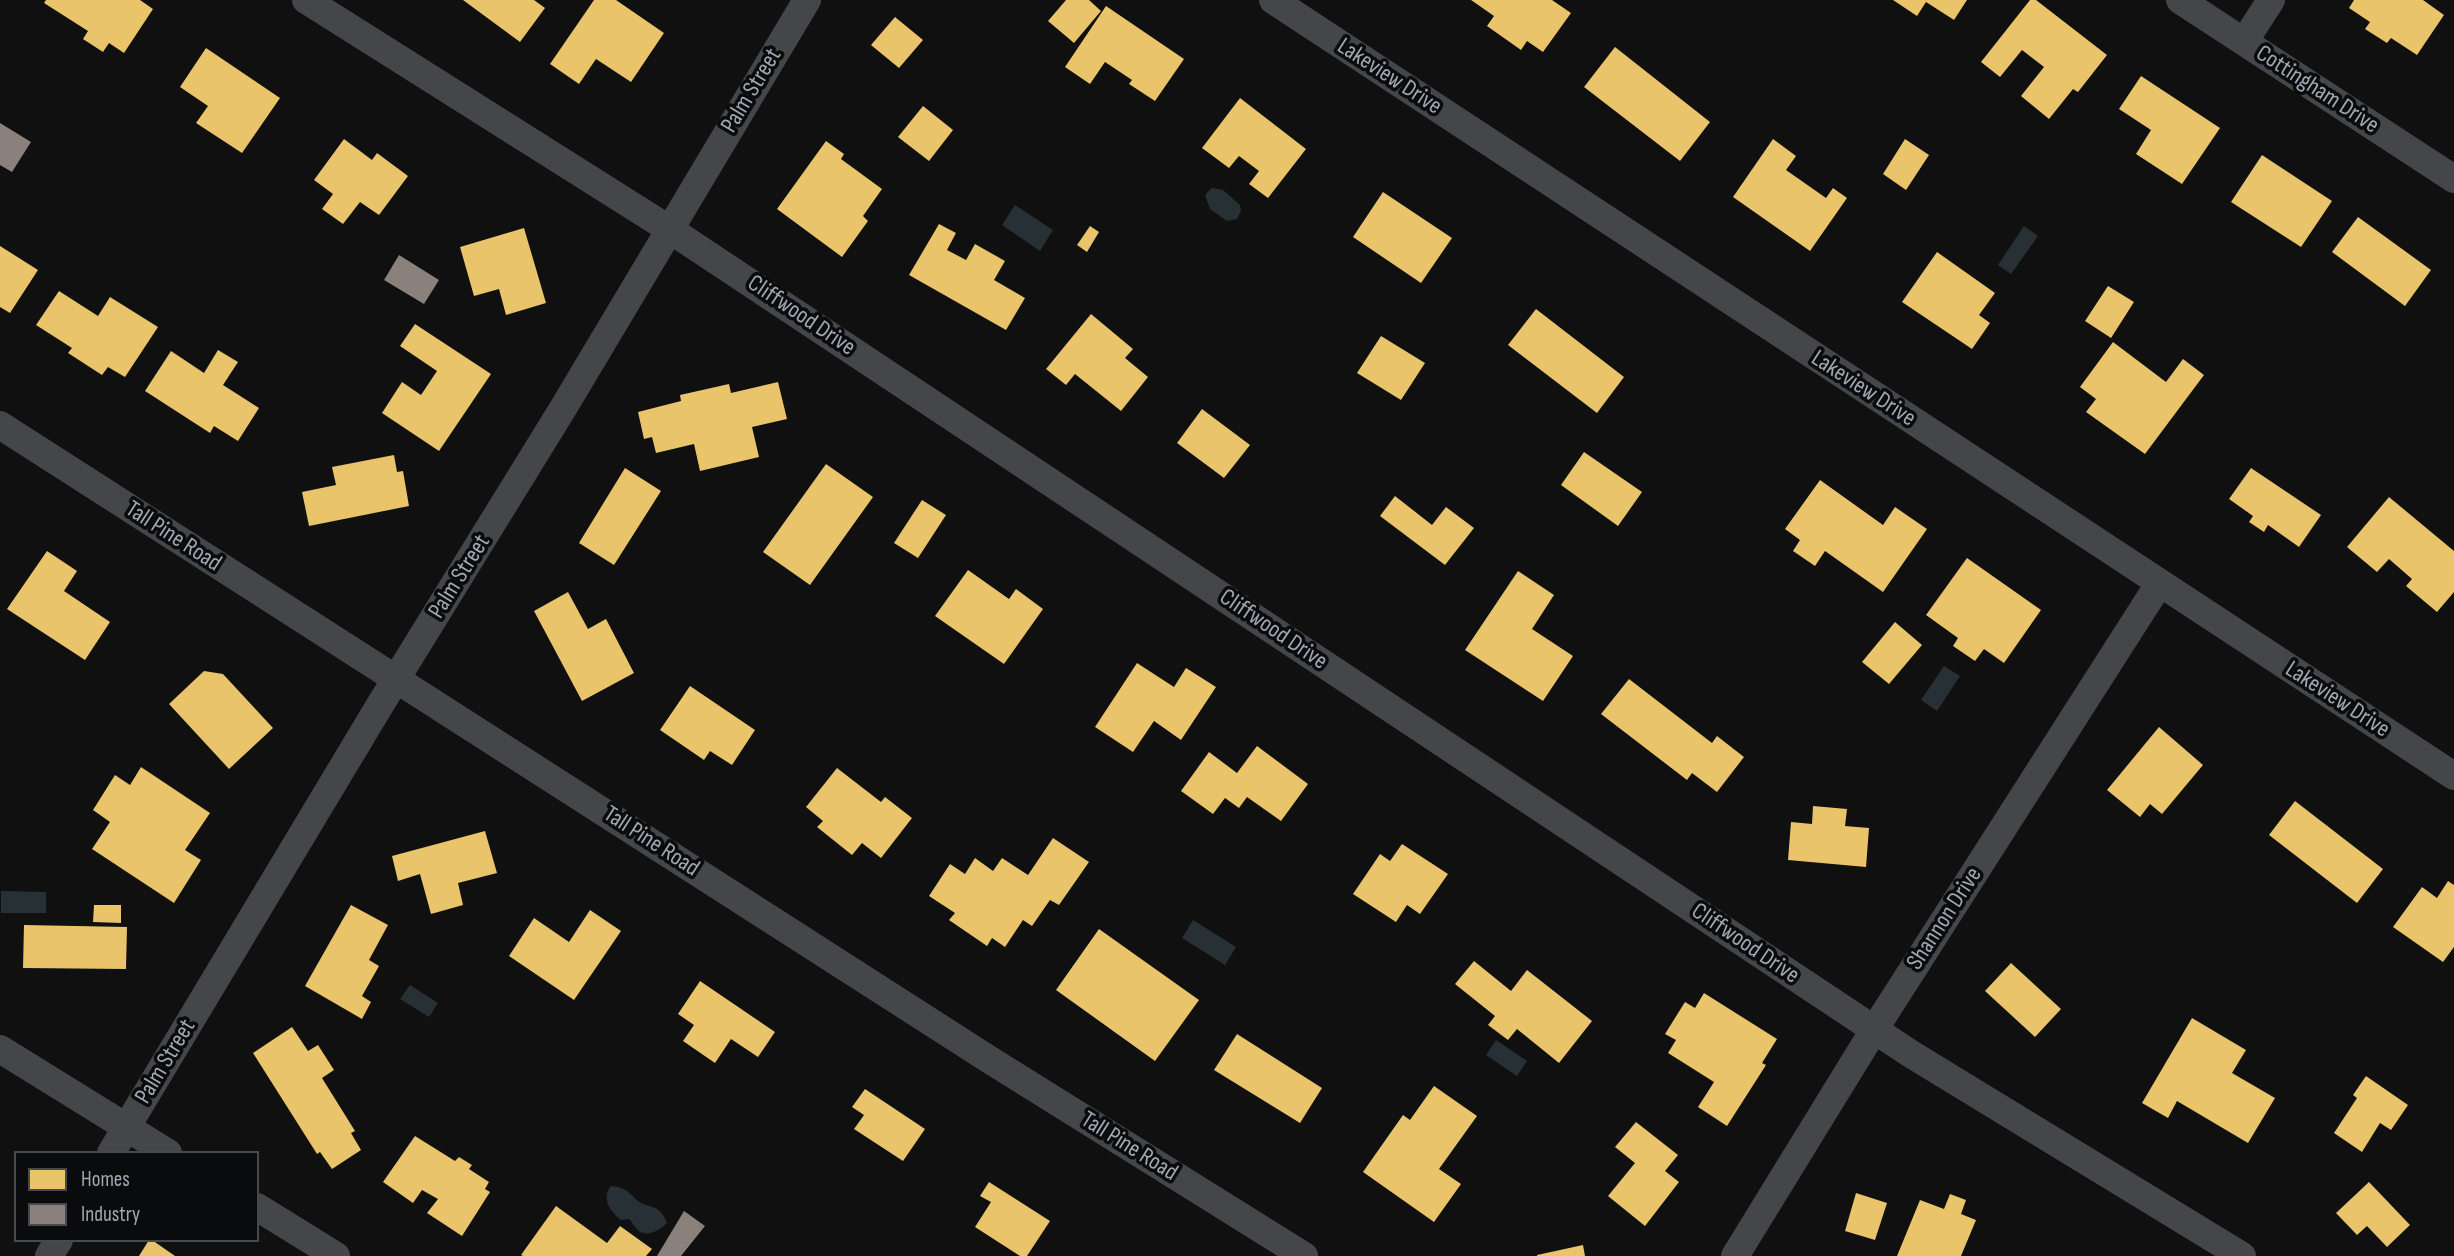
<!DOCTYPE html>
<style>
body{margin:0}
#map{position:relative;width:2454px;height:1256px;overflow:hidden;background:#101010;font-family:"Sofia Sans Condensed",sans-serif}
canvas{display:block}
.legend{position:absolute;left:14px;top:1151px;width:245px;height:91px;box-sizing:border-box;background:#0a0b0c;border:2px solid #464a4e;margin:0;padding:9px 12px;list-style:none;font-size:21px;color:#a0a8b2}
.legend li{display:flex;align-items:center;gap:14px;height:35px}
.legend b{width:35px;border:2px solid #464a4e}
</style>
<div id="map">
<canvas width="2454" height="1256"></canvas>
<ul class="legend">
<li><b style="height:19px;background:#e9c46a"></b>Homes</li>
<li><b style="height:19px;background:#8a817c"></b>Industry</li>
</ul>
</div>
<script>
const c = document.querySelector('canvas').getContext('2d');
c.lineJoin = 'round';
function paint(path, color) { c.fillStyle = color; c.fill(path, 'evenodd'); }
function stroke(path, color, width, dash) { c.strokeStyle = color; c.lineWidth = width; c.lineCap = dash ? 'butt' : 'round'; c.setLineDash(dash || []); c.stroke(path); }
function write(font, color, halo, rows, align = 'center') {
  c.font = font + ' "Sofia Sans Condensed",sans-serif'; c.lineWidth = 7; c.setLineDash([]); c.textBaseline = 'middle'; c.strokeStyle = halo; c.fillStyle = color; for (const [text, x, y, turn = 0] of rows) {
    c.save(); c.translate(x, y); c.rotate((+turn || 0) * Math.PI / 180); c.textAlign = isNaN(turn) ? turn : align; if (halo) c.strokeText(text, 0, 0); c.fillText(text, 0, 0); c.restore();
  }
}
paint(new Path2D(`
 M1212 188 1223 190 1240 205 1241 211 1237 219 1227 221 1210 209 1205 195Z
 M1015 205 1053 230 1040 251 1002 225Z
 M2024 226 2038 236 2011 274 1998 265Z
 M1944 666 1960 676 1937 711 1921 700Z
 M1 891 46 892V913H1Z
 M1193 920 1236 947 1225 965 1182 938Z
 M410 985 438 1003 429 1017 400 999Z
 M1496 1040 1527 1061 1517 1076 1486 1055Z
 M611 1186C625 1187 628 1192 638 1201 648 1209 659 1202 667 1223 659 1231 644 1239 636 1228 633 1225 632 1221 629 1219L621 1220C610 1212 601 1197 611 1186Z`), '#273135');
paint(new Path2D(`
 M46 0H140L153 9 124 53 109 43 103 52 83 39 88 31 44 3Z
 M463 0H534L545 8 520 42Z
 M594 0H616L664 33 631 82 596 59 579 84 550 64Z
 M1066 0H1089L1101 11 1074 43 1048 21Z
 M1471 0H1552L1571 13 1543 52 1527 41 1521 50 1487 26 1494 16Z
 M1893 0H1967L1954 20 1926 2 1917 16Z
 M2030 0H2036L2107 55 2078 92 2073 89 2049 119 2021 96 2044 67 2022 50 2000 77 1981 62Z
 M2354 0H2423L2444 15 2417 55 2391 38 2387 43 2365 29 2370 22 2349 8Z
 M1106 6 1184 59 1155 101 1129 84 1132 80 1105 62 1090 84 1065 67Z
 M895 17 923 40 899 68 871 45Z
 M1615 47 1710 122 1680 161 1584 87Z
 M206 48 280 98 242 153 196 123 208 106 180 87Z
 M2141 76 2220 128 2182 184 2136 154 2151 130 2119 109Z
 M1240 98 1306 149 1268 198 1249 184 1259 171 1239 156 1229 168 1202 148Z
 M923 106 953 130 929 161 898 137Z
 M344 139 372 160 377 153 408 176 379 215 360 202 343 224 322 209 333 194 314 180Z
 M1773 139 1796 156 1786 170 1826 198 1833 188 1847 198 1810 251 1733 197Z
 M1905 139 1929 155 1906 190 1883 174Z
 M826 141 844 154 841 159 882 189 863 216 868 221 842 257 777 209Z
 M2262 155 2332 201 2301 247 2231 202Z
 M1383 192 1452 238 1421 283 1353 237Z
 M2358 217 2431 270 2405 306 2332 252Z
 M939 224 956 233 947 250 966 260 975 244 1005 261 994 280 1025 298 1006 330 909 275Z
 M1090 226 1099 232 1087 252 1077 245Z
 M524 228 546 303 506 315 499 289 474 296 460 247Z
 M0 246 38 270 10 313 0 307Z
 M1937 252 1995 293 1979 315 1990 323 1972 349 1902 302Z
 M2108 286 2134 302 2111 338 2085 321Z
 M59 291 98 316 110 297 158 327 125 377 108 367 102 375 68 353 72 348 36 325Z
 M1536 309 1624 377 1597 413 1508 345Z
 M1091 314 1133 349 1125 358 1148 377 1121 411 1075 374 1066 385 1046 369Z
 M415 324 491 374 439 451 382 413 402 382 421 395 437 371 400 346Z
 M1381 336 1425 363 1401 400 1357 373Z
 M2113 342 2166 382 2183 359 2204 375 2145 454 2086 412 2096 399 2080 387Z
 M218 350 238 362 223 385 259 408 238 441 214 426 210 433 145 391 171 351 204 373Z
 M778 382 787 419 752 427 759 457 700 471 694 444 656 453 652 437 644 439 638 412 681 401 680 395 729 384 731 393Z
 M1202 409 1250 445 1224 478 1177 443Z
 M1584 452 1642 492 1618 526 1561 485Z
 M394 455 397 472 403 471 409 506 309 526 302 492 336 485 332 467Z
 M826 464 873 497 810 585 763 552Z
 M625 468 661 491 614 565 579 543Z
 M2251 468 2321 515 2299 547 2268 525 2264 532 2249 522 2253 516 2229 499Z
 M1820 480 1883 525 1895 507 1927 529 1883 592 1825 551 1815 566 1793 551 1800 540 1785 529Z
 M1395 496 1432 525 1446 507 1474 528 1445 565 1380 516Z
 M2389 497 2454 551V592L2437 612 2406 586 2412 579 2389 559 2377 572 2347 547Z
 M922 500 946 515 918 558 894 543Z
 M47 551 77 571 64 591 110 622 85 660 7 609Z
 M1967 558 2041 610 2004 663 1984 649 1975 661 1953 646 1958 638 1926 615Z
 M968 570 1009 599 1016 589 1043 609 1004 664 935 616Z
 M1518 571 1554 595 1532 629 1573 656 1543 701 1465 650Z
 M568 592 588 629 606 619 634 673 582 701 534 611Z
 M1895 622 1922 645 1889 684 1862 662Z
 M1137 663 1174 687 1186 668 1216 687 1181 740 1154 721 1133 752 1095 727Z
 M204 671 223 674 273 728 229 769 169 704Z
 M1629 679 1712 743 1717 736 1744 757 1717 792 1692 773 1687 780 1601 714Z
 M690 686 755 730 732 765 710 751 704 760 660 730Z
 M2159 727 2203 765 2162 814 2150 804 2140 817 2107 790Z
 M1257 746 1308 784 1281 821 1247 797 1239 808 1225 798 1213 814 1181 791 1209 752 1237 773Z
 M141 767 210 813 185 850 201 860 174 903 92 849 110 822 93 810 115 775 130 785Z
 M837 768 881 802 885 797 912 818 881 858 862 843 852 855 817 827 823 821 806 807Z
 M2295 801 2383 869 2357 903 2269 835Z
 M1813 806 1847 809 1845 826 1869 828 1866 867 1788 860 1791 822 1812 824Z
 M485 831 497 873 458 883 463 905 431 914 420 874 398 881 392 856Z
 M1053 838 1089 862 1059 905 1050 900 1032 926 1023 920 1005 947 992 938 987 946 949 920 955 913 929 896 950 864 965 874 975 858 993 871 1002 858 1028 875Z
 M1402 844 1448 874 1420 914 1407 905 1396 922 1353 894 1380 854 1390 861Z
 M2448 881 2454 885V947L2443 962 2393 927 2422 887 2437 898Z
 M94 905H121V923L93 922Z
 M351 905 388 925 369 960 379 966 362 996 371 1002 362 1019 305 986Z
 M590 910 621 931 574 1000 509 956 534 918 569 942Z
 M24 925 127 927 126 969 23 968Z
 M1099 929 1199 1000 1155 1061 1056 990Z
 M1474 961 1511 991 1527 970 1592 1021 1559 1063 1517 1029 1508 1040 1488 1025 1495 1016 1455 984Z
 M2011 963 2061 1009 2035 1037 1985 991Z
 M700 981 775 1032 758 1057 731 1039 715 1063 683 1041 694 1025 678 1014Z
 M1704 993 1777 1039 1762 1063 1766 1065 1727 1126 1698 1107 1714 1082 1668 1053 1676 1040 1665 1034 1685 1002 1695 1008Z
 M2192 1018 2246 1050 2232 1073 2275 1098 2248 1143 2177 1101 2168 1118 2142 1103Z
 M292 1027 308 1051 318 1045 334 1070 322 1078 355 1131 351 1133 361 1150 332 1169 320 1152 317 1154 253 1053Z
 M1237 1034 1322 1088 1300 1123 1214 1070Z
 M2366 1076 2408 1105 2391 1130 2380 1123 2362 1152 2334 1133 2357 1098 2353 1095Z
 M1434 1086 1477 1116 1439 1169 1461 1184 1434 1222 1363 1172 1403 1115 1410 1120Z
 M865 1089 925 1129 903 1161 854 1129 864 1115 852 1107Z
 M1636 1122 1678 1155 1665 1171 1679 1182 1645 1226 1608 1196 1635 1163 1615 1147Z
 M415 1136 455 1161 459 1157 472 1165 469 1169 489 1182 485 1189 490 1192 462 1236 427 1213 438 1199 422 1190 413 1203 383 1182Z
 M989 1182 1050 1221 1027 1256H1020L975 1227 991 1202 980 1196Z
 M2369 1182 2410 1225 2387 1247 2367 1226 2357 1235 2336 1213Z
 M1856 1193 1887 1203 1875 1240 1845 1231Z
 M1950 1194 1966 1200 1961 1214 1976 1220 1961 1256H1897L1920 1200 1944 1209Z
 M556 1206 607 1243 620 1226 652 1249 646 1256H523L521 1255Z
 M149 1240H152L175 1256H139Z
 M1583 1245 1585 1256H1537V1255Z`), '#e9c46a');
paint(new Path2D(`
 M0 123 31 142 12 172 0 165Z
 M399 255 439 280 424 304 384 280Z
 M684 1211 705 1226 681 1256H657Z`), '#8a817c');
stroke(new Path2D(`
 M306 0 669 229 1911 1054 2242 1256
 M1273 0 2454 776
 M2180 0 2454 179
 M2244 42 2271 0
 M0 425 990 1060 1304 1256
 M0 1049 168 1153
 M111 1153 380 705 562 410 807 0
 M257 1207 336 1256
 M49 1256 59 1240
 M1735 1256 1874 1030 2159 584`), '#444649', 28);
write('24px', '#a0a8b2', '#0a0b0c', [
 ["Lakeview Drive",1389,77,33],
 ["Cottingham Drive",2317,90,33],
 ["Palm Street",752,91,-59],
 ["Cliffwood Drive",801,316,34],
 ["Lakeview Drive",1863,389,33],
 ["Tall Pine Road",173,537,33],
 ["Palm Street",460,577,-58],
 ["Cliffwood Drive",1273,630,34],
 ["Lakeview Drive",2337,700,33],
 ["Tall Pine Road",651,842,33],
 ["Shannon Drive",1945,919,-57],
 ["Cliffwood Drive",1745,944,34],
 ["Palm Street",166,1062,-59],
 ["Tall Pine Road",1129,1147,32]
]);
</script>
